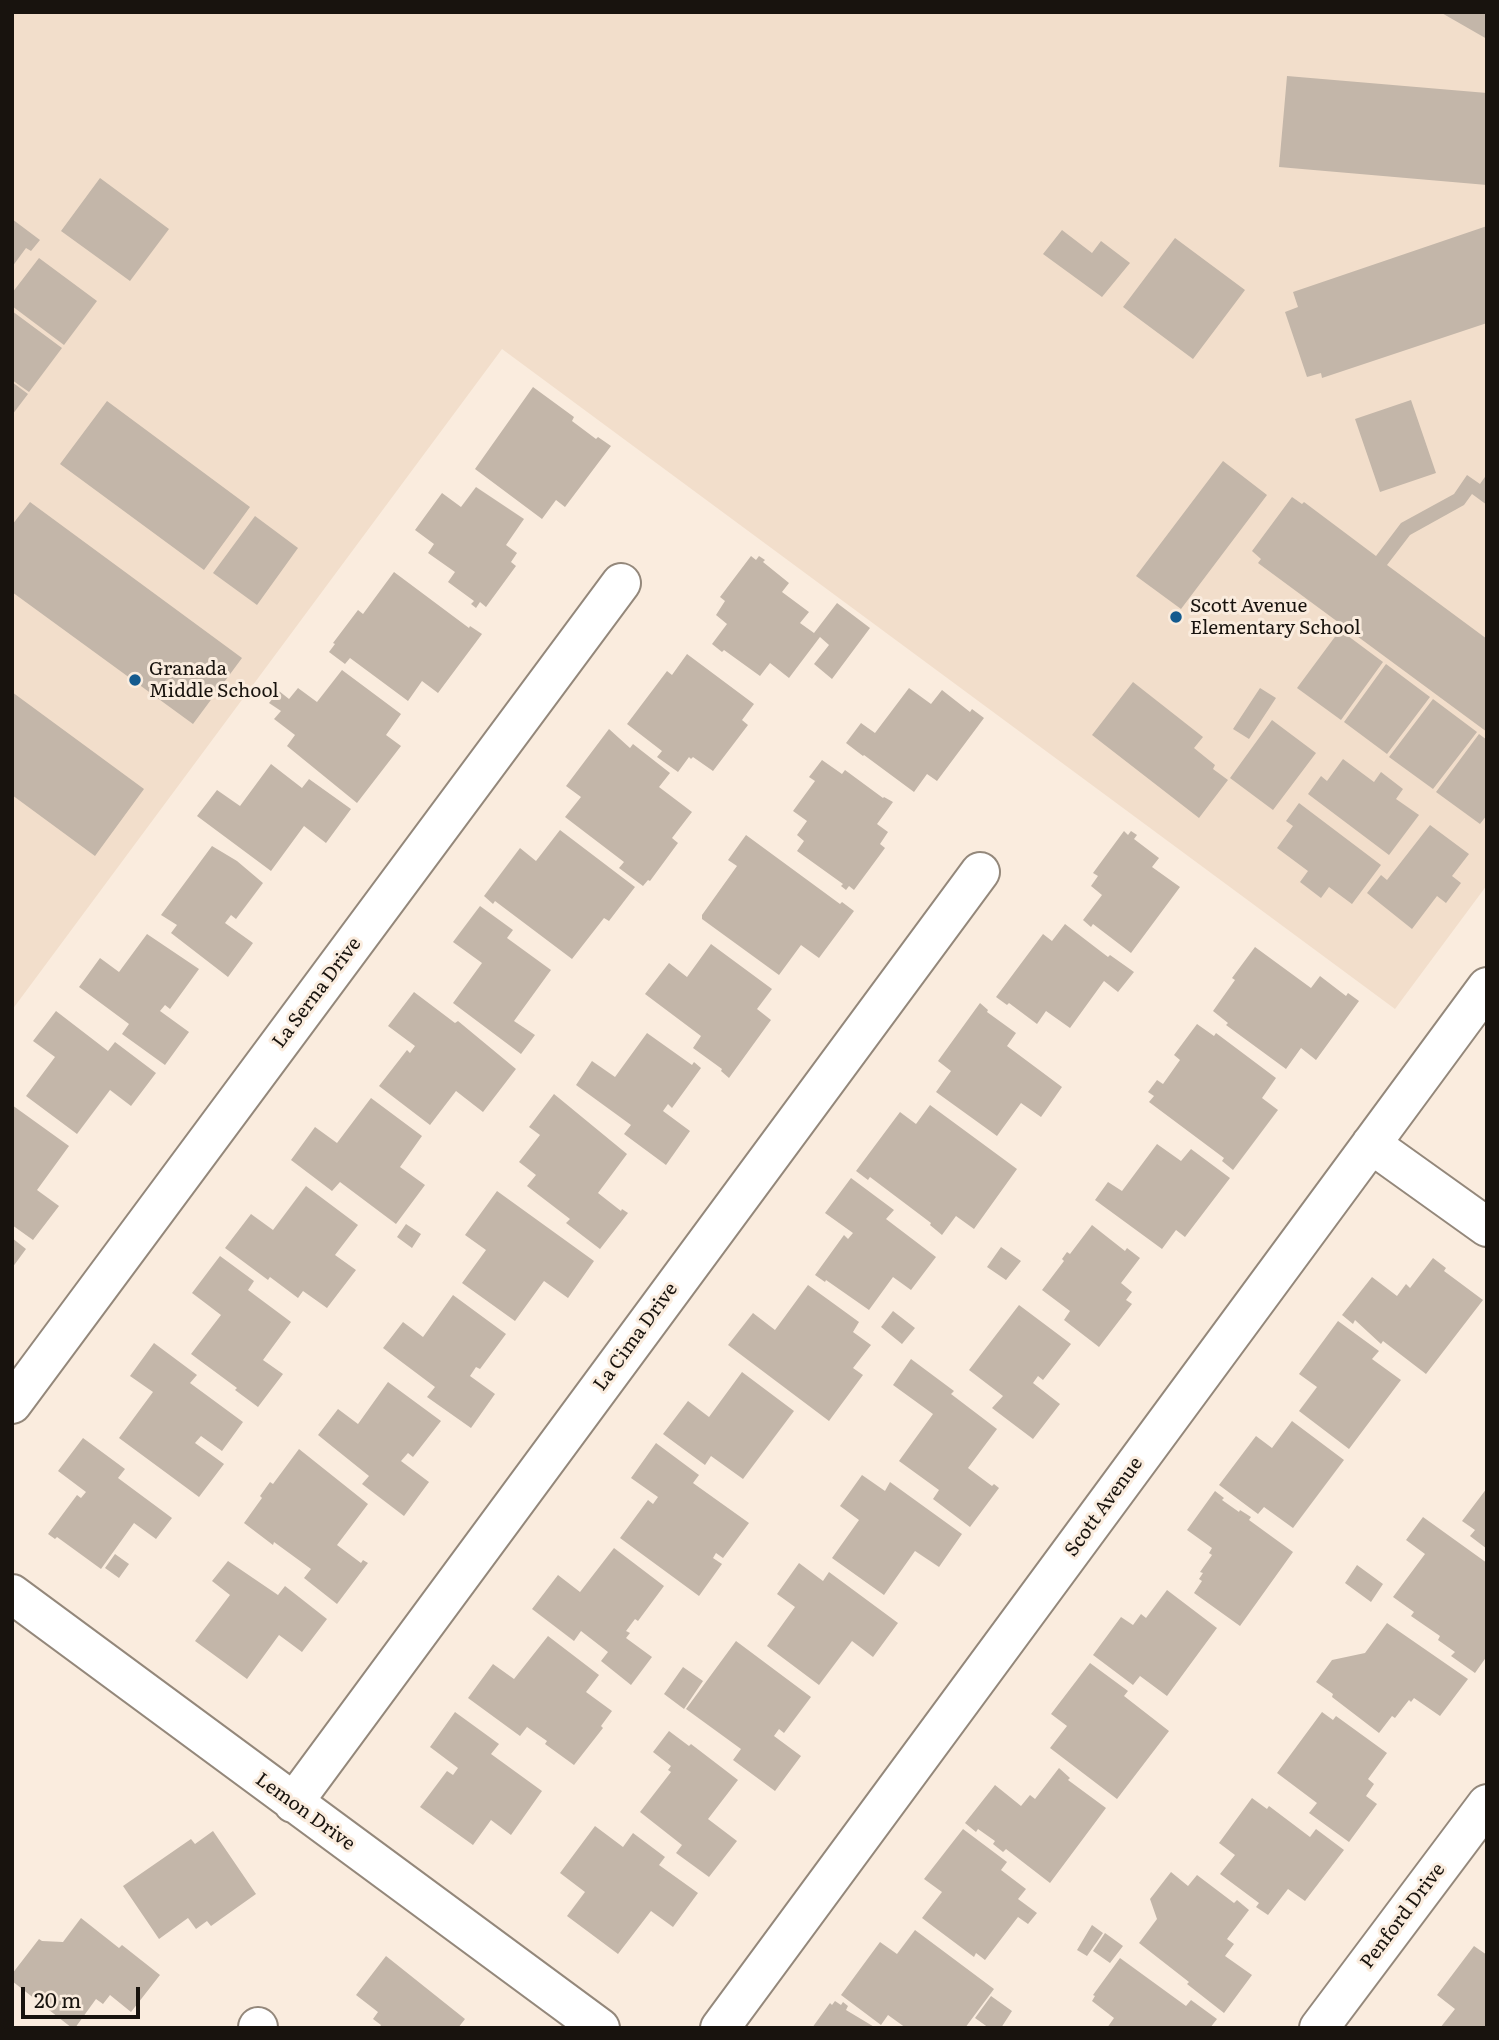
<!DOCTYPE html>
<style>
body{margin:0}
#map{position:relative;width:1499px;height:2040px;overflow:hidden;background:#faecde;font-family:Literata,serif}
canvas{display:block}
.frame{position:absolute;inset:0;border:14px solid #18130e;pointer-events:none}
.scale{position:absolute;left:21px;top:1987px;width:119px;height:32px;box-sizing:border-box;border:4px solid #18130e;border-top:0;padding-left:9px;font-size:21px;line-height:24px;white-space:nowrap;color:#18130e;-webkit-text-stroke:5px #faecde;paint-order:stroke}
</style>
<div id="map">
<canvas width="1499" height="2040"></canvas>
<div class="frame"></div>
<div class="scale">20 m</div>
</div>
<script>
const c = document.querySelector('canvas').getContext('2d');
c.lineJoin = 'round';
function paint(path, color) { c.fillStyle = color; c.fill(path, 'evenodd'); }
function stroke(path, color, width, dash) { c.strokeStyle = color; c.lineWidth = width; c.lineCap = dash ? 'butt' : 'round'; c.setLineDash(dash || []); c.stroke(path); }
function write(font, color, halo, rows, align = 'center') {
  c.font = font + ' Literata,serif'; c.lineWidth = 6; c.setLineDash([]); c.textBaseline = 'middle'; c.strokeStyle = halo; c.fillStyle = color; for (const [text, x, y, turn = 0] of rows) {
    c.save(); c.translate(x, y); c.rotate((+turn || 0) * Math.PI / 180); c.textAlign = isNaN(turn) ? turn : align; if (halo) c.strokeText(text, 0, 0); c.fillText(text, 0, 0); c.restore();
  }
}
paint(new Path2D(`
 M12 12H1487V885L1395 1009 502 349 12 1010Z`), '#f2decb');
paint(new Path2D(`
 M1440 12H1487V39Z
 M1287 76 1487 93V185L1279 167Z
 M100 178 169 229 130 281 61 231Z
 M12 219 40 240 31 251 26 248 12 267Z
 M1487 226V323L1322 378 1321 373 1307 377 1285 312 1298 307 1293 292Z
 M1062 230 1092 253 1101 241 1130 263 1102 297 1043 254Z
 M1175 238 1245 290 1193 359 1123 307Z
 M39 258 97 301 64 345 12 306V293Z
 M12 311 62 348 29 392 12 380Z
 M12 382 28 394 12 415Z
 M533 387 574 417 572 421 596 439 598 437 611 446 565 507 556 500 542 519 475 469Z
 M1411 400 1436 473 1380 492 1355 419Z
 M107 401 250 507 204 570 60 464Z
 M1223 461 1267 495 1181 609 1136 576Z
 M1487 474V505L1472 494 1464 505 1410 535 1387 565 1487 639V732L1258 563 1261 559 1252 551 1292 497 1302 504 1304 502 1376 556 1401 523 1454 494 1467 475 1480 484Z
 M476 487 524 519 506 545 517 553 511 562 516 566 486 607 480 602 476 608 471 604 474 601 448 582 455 572 428 553 434 544 415 530 442 493 461 507Z
 M30 502 242 658 193 724 12 592V525Z
 M255 516 298 548 257 605 213 573Z
 M751 556 756 560 759 556 765 560 763 562 789 583 782 592 809 612 800 623 814 633 837 603 870 628 832 679 814 664 829 645 820 637 789 678 770 663 760 676 724 650 722 652 712 644 727 624 716 615 725 601 720 597Z
 M394 572 469 628 470 626 482 634 438 693 422 681 408 701 350 658 345 664 329 652 335 644 333 643 358 610 363 614Z
 M1340 630 1383 662 1341 720 1297 688Z
 M687 654 754 704 742 720 748 725 713 771 693 757 691 759 689 757 678 772 657 757 662 751 627 724 667 671 672 675Z
 M1386 664 1430 697 1387 754 1344 722Z
 M342 670 401 714 386 735 401 746 357 803 287 746 295 735 274 719 281 711 269 703 279 691 289 699 298 688 317 702Z
 M1133 682 1203 737 1194 748 1215 765 1213 769 1228 780 1199 818 1092 735Z
 M909 688 931 704 942 690 970 712 972 709 984 718 937 781 927 774 914 792 864 755 863 756 846 743 861 723 875 733Z
 M1260 688 1276 698 1249 739 1233 729Z
 M12 692 144 789 95 856 12 795Z
 M1433 699 1477 732 1433 789 1389 757Z
 M1272 720 1316 753 1273 810 1230 778Z
 M609 729 630 748 633 744 670 773 659 787 692 812 672 838 678 843 650 881 648 880 643 886 619 868 624 862 565 817 581 797 566 786Z
 M1479 734 1487 740V815L1480 824 1436 792Z
 M1343 759 1374 782 1381 772 1403 789 1396 799 1419 815 1389 855 1308 794 1321 776 1327 781Z
 M822 760 842 774 845 770 883 798 884 797 893 802 877 824 888 832 880 844 885 848 854 890 849 886 846 890 841 886 843 884 797 851 804 841 797 835 807 821 793 811 815 781 809 777Z
 M271 764 302 788 309 779 351 809 326 843 304 826 271 871 197 816 217 790 240 806Z
 M1299 803 1381 865 1352 904 1329 887 1321 898 1300 882 1308 871 1277 848 1293 826 1286 821Z
 M1430 825 1469 854 1452 876 1461 883 1446 903 1437 896 1412 929 1367 893 1381 875 1387 880Z
 M560 830 635 887 609 921 604 918 572 959 495 901 493 904 484 896 520 848 536 861Z
 M1124 831 1128 835 1131 831 1137 835 1134 839 1159 858 1152 867 1180 887 1131 953 1093 924 1091 927 1083 920 1102 895 1091 886 1098 876 1093 873Z
 M746 835 840 904 842 902 854 911 819 958 801 945 779 975 702 919V915L737 866 728 860Z
 M212 846 237 861 263 883 236 919 231 915 225 923 253 943 228 977 171 933 177 925 161 915Z
 M480 906 513 930 507 938 551 970 514 1021 535 1035 521 1054 453 1003 482 963 453 942Z
 M1065 924 1108 957 1110 955 1134 972 1118 992 1104 981 1070 1028 1046 1011 1037 1024 1009 1003 1007 1005 996 997 1043 934 1052 941Z
 M147 934 199 969 170 1009 165 1005 160 1011 189 1032 165 1065 122 1034 129 1024 79 987 100 958 119 972Z
 M711 944 772 989 757 1009 771 1020 729 1078 721 1071 722 1069 693 1048 701 1036 645 994 669 963 687 977Z
 M1255 947 1311 988 1320 976 1346 996 1348 993 1359 1001 1316 1060 1301 1048 1286 1069 1226 1025 1228 1023 1213 1011 1235 980 1232 978Z
 M414 992 455 1023 458 1021 516 1069 483 1112 456 1091 430 1125 379 1086 407 1050 410 1053 415 1046 388 1026Z
 M980 1003 988 1010 987 1012 1016 1033 1007 1046 1062 1087 1041 1117 1021 1103 997 1136 936 1092 951 1071 938 1061Z
 M56 1011 108 1051 115 1042 156 1073 131 1106 110 1090 77 1134 26 1096 55 1057 33 1041Z
 M1197 1024 1214 1036 1216 1033 1276 1078 1262 1098 1278 1110 1233 1170 1222 1161 1224 1158 1149 1102 1154 1096 1148 1092 1157 1080 1163 1084 1180 1060 1174 1055Z
 M647 1033 692 1065 694 1062 701 1068 672 1108 668 1104 663 1111 690 1131 666 1165 624 1134 631 1125 576 1085 592 1061 615 1077Z
 M554 1094 627 1154 598 1193 621 1211 622 1209 628 1213 600 1249 566 1223 570 1219 527 1186 536 1175 519 1162 540 1135 529 1127Z
 M371 1098 422 1136 400 1167 425 1185 396 1224 340 1182 332 1191 291 1160 315 1127 337 1143Z
 M12 1105 69 1146 37 1190 59 1206 33 1240 12 1225Z
 M930 1105 1017 1169 974 1229 956 1216 942 1235 930 1225 931 1223 870 1177 868 1180 856 1171 900 1112 916 1124Z
 M1157 1144 1181 1161 1191 1149 1230 1178 1185 1237 1176 1230 1162 1249 1095 1200 1108 1182 1122 1191Z
 M851 1178 894 1210 886 1219 936 1257 911 1290 893 1277 869 1310 826 1280 825 1282 815 1275 844 1235 848 1239 853 1233 825 1213Z
 M306 1186 358 1225 335 1255 356 1270 327 1308 303 1291 298 1298 270 1277 268 1280 225 1248 251 1214 273 1230Z
 M497 1191 594 1261 568 1298 544 1281 515 1321 462 1283 486 1250 465 1235Z
 M406 1224 421 1234 412 1248 397 1237Z
 M1092 1225 1125 1251 1127 1248 1140 1258 1121 1283 1132 1292 1126 1300 1132 1304 1099 1347 1064 1320 1070 1311 1042 1290 1064 1261 1062 1259 1067 1252 1070 1254Z
 M12 1238 26 1249 12 1268Z
 M1001 1247 1021 1261 1006 1280 987 1267Z
 M220 1256 254 1281 248 1290 291 1322 263 1360 283 1374 258 1407 235 1390 237 1388 191 1354 221 1315 192 1293Z
 M1433 1258 1446 1268 1444 1271 1483 1300 1426 1374 1383 1341 1381 1344 1355 1320 1353 1324 1342 1315 1372 1277 1397 1296 1406 1284 1410 1288Z
 M808 1285 859 1322 853 1332 871 1345 853 1368 863 1375 829 1421 728 1345 753 1313 775 1330Z
 M453 1295 506 1334 480 1369 476 1367 470 1376 495 1394 471 1428 427 1397 435 1387 383 1348 403 1322 423 1337Z
 M1019 1305 1071 1344 1043 1380 1038 1376 1033 1383 1060 1404 1033 1439 992 1408 1003 1396 969 1370Z
 M893 1311 915 1328 902 1344 881 1327Z
 M1338 1321 1379 1351 1372 1359 1401 1380 1349 1449 1299 1411 1317 1387 1299 1374Z
 M154 1343 197 1375 190 1383 243 1422 222 1451 201 1436 195 1443 224 1464 199 1497 119 1438 153 1392 130 1376Z
 M911 1359 954 1391 951 1394 997 1429 968 1468 992 1486 994 1484 999 1488 970 1527 933 1499 939 1490 899 1461 933 1414 893 1385Z
 M742 1372 794 1411 743 1479 711 1456 705 1465 663 1434 688 1401 709 1417Z
 M388 1382 441 1421 413 1457 408 1453 401 1461 429 1482 404 1516 362 1484 369 1476 318 1435 338 1409 358 1424Z
 M1292 1421 1344 1460 1293 1528 1264 1507 1258 1514 1219 1485 1256 1436 1272 1448Z
 M83 1438 125 1469 118 1478 172 1518 156 1539 134 1523 101 1569 57 1537 55 1539 48 1534 77 1495 81 1498 86 1492 58 1471Z
 M656 1443 699 1475 693 1483 749 1523 723 1558 716 1553 713 1558 722 1564 699 1596 620 1538 648 1500 653 1504 658 1497 631 1478Z
 M299 1449 368 1504 337 1545 361 1563 363 1560 368 1563 337 1604 304 1578 311 1569 274 1542 273 1545 244 1523 262 1498 260 1496 270 1482 273 1484Z
 M862 1475 885 1491 890 1482 962 1534 939 1567 915 1551 884 1595 832 1558 859 1520 840 1506Z
 M1487 1488V1549L1470 1536 1475 1530 1462 1521Z
 M1215 1491 1224 1498 1222 1500 1239 1512 1240 1510 1251 1517 1249 1520 1293 1552 1240 1626 1194 1593 1202 1581 1199 1579 1203 1573 1200 1572 1212 1555 1209 1553 1212 1548 1187 1530Z
 M1423 1517 1487 1563V1656L1475 1673 1451 1656 1455 1652 1438 1640 1440 1636 1411 1616 1414 1612 1393 1597 1425 1554 1406 1540Z
 M614 1548 664 1586 638 1621 635 1619 626 1631 630 1633 626 1638 652 1657 631 1685 601 1661 608 1652 581 1631 574 1641 532 1609 558 1575 580 1592Z
 M115 1554 129 1564 119 1578 105 1568Z
 M228 1561 278 1595 285 1586 327 1619 302 1652 279 1635 247 1679 195 1641 230 1595 212 1581Z
 M799 1563 823 1581 829 1572 898 1623 873 1657 852 1641 819 1685 767 1646 795 1607 777 1594Z
 M1357 1565 1383 1584 1371 1602 1345 1583Z
 M1167 1590 1217 1628 1167 1696 1140 1676 1133 1685 1093 1655 1121 1617 1133 1625 1141 1614 1146 1618Z
 M1387 1623 1468 1679 1440 1716 1414 1698 1411 1702 1409 1700 1395 1718 1392 1716 1379 1733 1332 1697 1333 1694 1316 1682 1332 1660 1365 1653Z
 M548 1636 599 1675 586 1692 612 1711 601 1726 603 1728 574 1765 545 1744 547 1741 527 1727 520 1736 468 1698 493 1664 514 1679Z
 M736 1641 811 1697 784 1733 779 1729 774 1736 801 1756 775 1791 733 1760 741 1749 686 1709Z
 M1090 1663 1128 1691 1124 1696 1169 1731 1117 1799 1050 1748 1067 1726 1051 1714Z
 M683 1667 703 1681 684 1709 664 1694Z
 M455 1712 499 1744 491 1754 542 1791 511 1835 491 1820 473 1845 420 1807 447 1771 453 1775 458 1768 430 1747Z
 M1322 1712 1333 1720 1336 1716 1387 1753 1368 1779 1374 1784 1366 1796 1377 1804 1349 1842 1309 1813 1317 1803 1277 1773Z
 M669 1731 689 1746 691 1744 738 1780 708 1819 737 1841 709 1877 676 1853 682 1845 640 1812 671 1772 668 1770 671 1766 653 1752Z
 M1059 1768 1070 1778 1068 1780 1106 1808 1050 1883 1006 1849 1003 1852 993 1844 995 1841 978 1829 976 1832 965 1823 995 1785 1021 1806 1030 1795 1035 1799Z
 M1252 1798 1267 1809 1269 1806 1310 1837 1316 1829 1344 1850 1305 1901 1288 1889 1268 1915 1256 1907 1259 1903 1220 1874 1235 1855 1219 1843Z
 M595 1826 623 1847 633 1833 665 1857 659 1865 698 1893 673 1927 651 1911 618 1954 567 1916 585 1892 560 1873Z
 M963 1829 1007 1862 1001 1870 1026 1889 1018 1899 1037 1913 1028 1924 1018 1917 985 1960 976 1953 974 1957 922 1918 942 1892 924 1879Z
 M213 1831 256 1894 211 1926 207 1921 196 1929 188 1918 159 1939 123 1886 191 1839 195 1844Z
 M1171 1872 1188 1886 1197 1875 1234 1903 1237 1900 1249 1910 1227 1939 1234 1944 1225 1956 1252 1975 1224 2013 1187 1984 1189 1982 1139 1943 1157 1919 1150 1899Z
 M81 1918 119 1948 122 1945 160 1975 131 2012 110 1995 103 2004 96 1999 75 2028H72L12 1981V1974L39 1939 42 1941 63 1942Z
 M1092 1925 1103 1933 1087 1956 1077 1950Z
 M915 1930 994 1989 965 2028H906L888 2015 881 2025 841 1995 880 1942 897 1954Z
 M1105 1933 1123 1946 1110 1963 1093 1951Z
 M1474 1946 1487 1955V2028H1440L1455 2009 1437 1995Z
 M386 1956 465 2019 458 2028H379L381 2025 373 2019 378 2012 356 1995Z
 M1120 1958 1186 2006 1191 2000 1217 2019 1210 2028H1107L1114 2018 1092 2001 1095 1996 1093 1995Z
 M991 1996 1012 2011 1001 2028H989L975 2018Z
 M835 2001 841 2005 843 2002 848 2006 846 2010 876 2028H812L830 2003 832 2005Z`), '#c3b6a9');
const minor = new Path2D(`
 M1371 1144 1487 1227
 M12 1404 621 583
 M12 1594 600 2028
 M293 1803 980 872
 M258 2028V2027
 M720 2028 1487 987
 M1319 2028 1487 1804`);
stroke(minor, '#94887b', 42);
stroke(minor, '#fff', 38);
for (const [x, y, r, color] of [
 [1176,617,7,"#145a8e"],
 [135,680,7,"#145a8e"]
]) { const dot = new Path2D(); dot.arc(x, y, r, 0, 2 * Math.PI); c.fillStyle = color; c.fill(dot); stroke(dot, '#faecde', 2.5); }
write('19px', '#18130e', '#faecde', [
 ["Scott Avenue",1190,606],
 ["Elementary School",1190,628],
 ["Granada",149,669],
 ["Middle School",149,691]
], 'left');
write('19px', '#18130e', '#faecde', [
 ["La Serna Drive",317,993,-53],
 ["La Cima Drive",636,1337,-54],
 ["Scott Avenue",1104,1507,-54],
 ["Lemon Drive",305,1812,36],
 ["Penford Drive",1403,1916,-53]
]);
</script>
